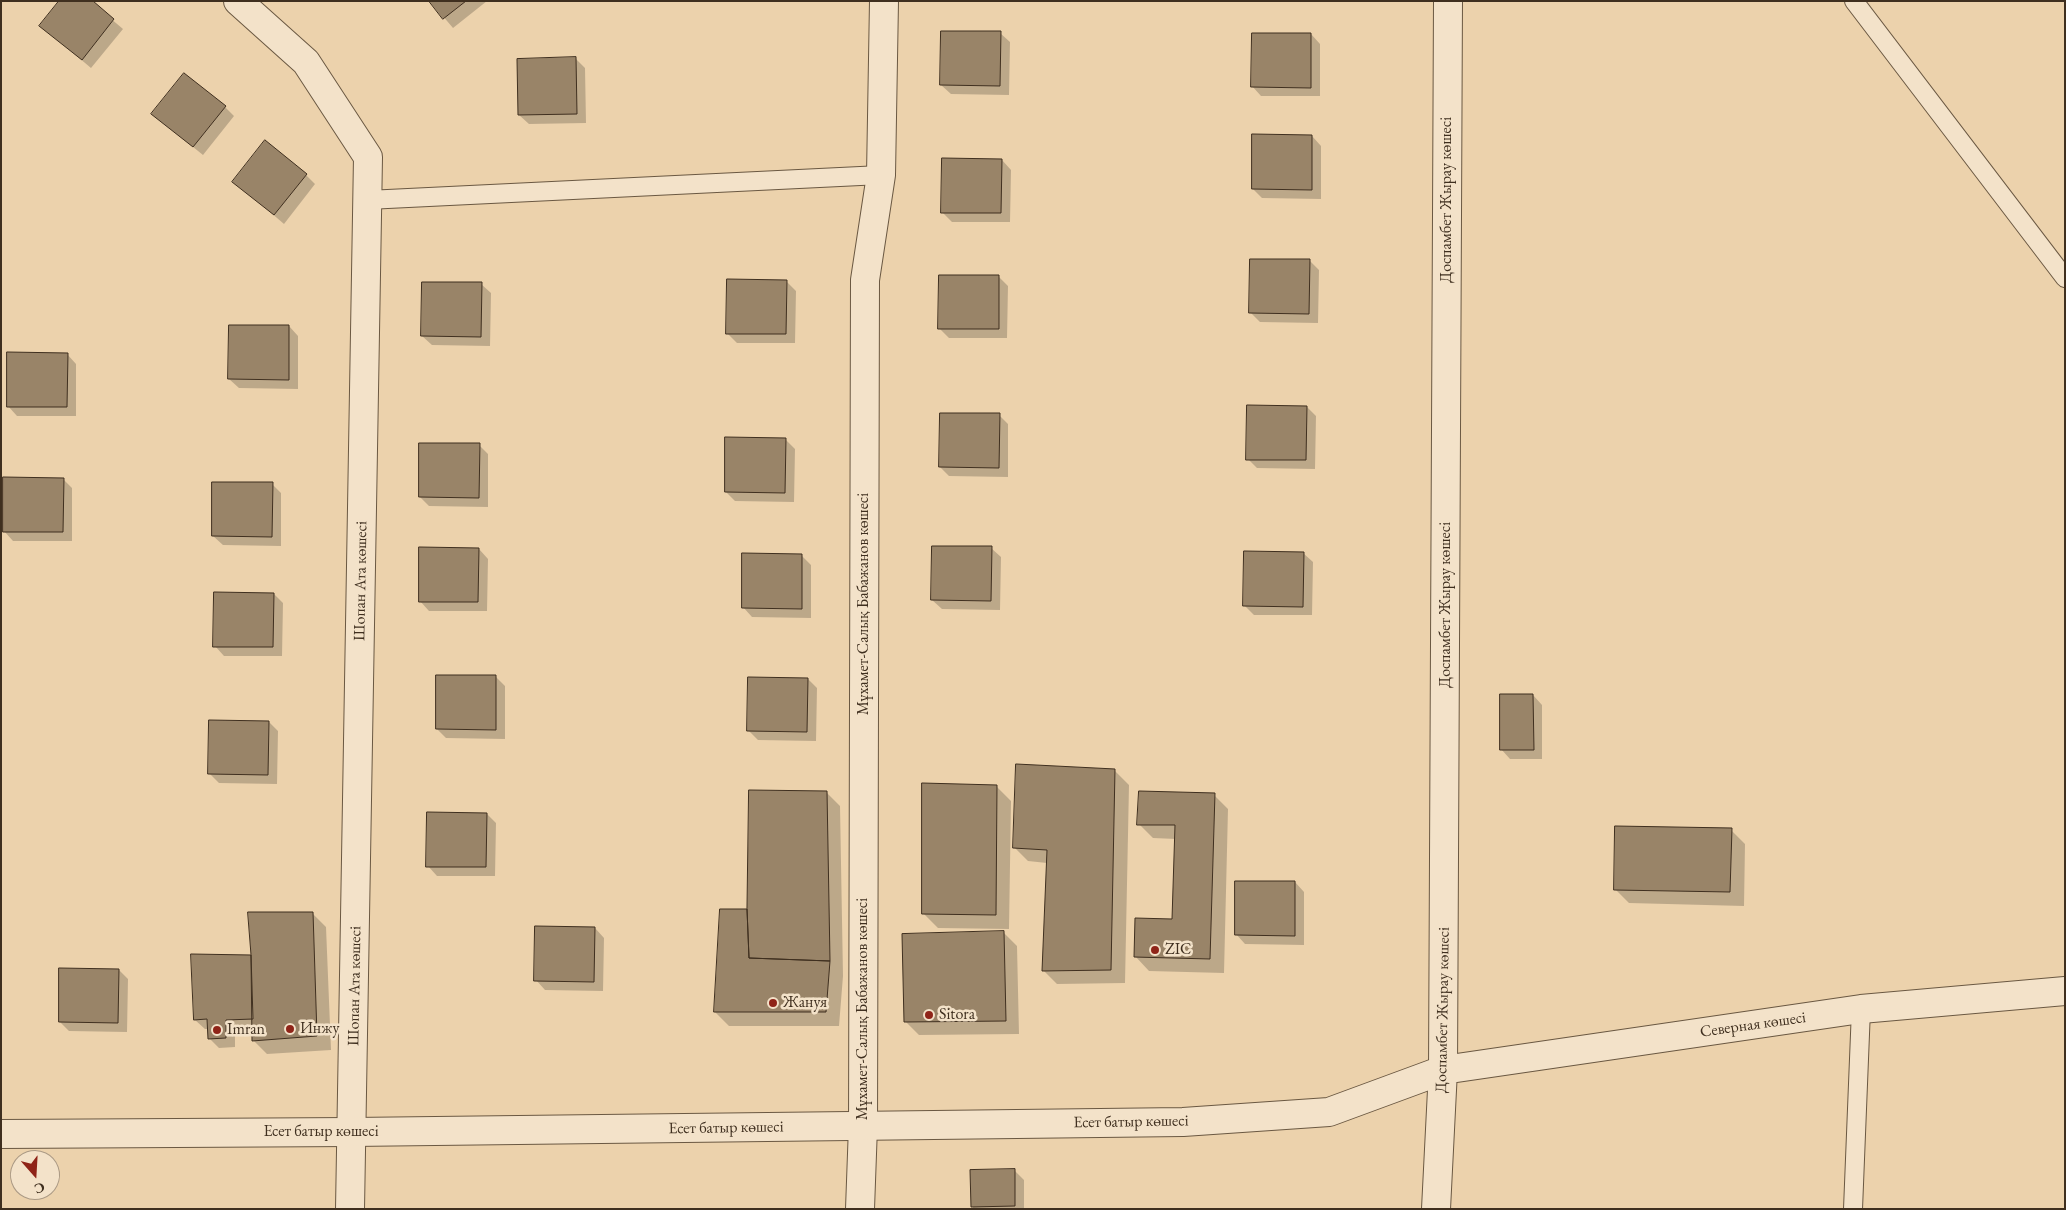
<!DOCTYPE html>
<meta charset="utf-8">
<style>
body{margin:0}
#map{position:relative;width:2066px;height:1210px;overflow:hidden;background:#ecd2ac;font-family:"EB Garamond",serif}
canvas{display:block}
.frame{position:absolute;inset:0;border:2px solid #3f2f1f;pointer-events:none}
.north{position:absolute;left:10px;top:1150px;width:50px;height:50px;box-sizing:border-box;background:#f3e2c9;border:1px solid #ab9a85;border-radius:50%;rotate:161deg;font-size:14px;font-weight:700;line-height:20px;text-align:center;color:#3f2f1f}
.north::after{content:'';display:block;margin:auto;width:18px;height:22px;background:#8f2418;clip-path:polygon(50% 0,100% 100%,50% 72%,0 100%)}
</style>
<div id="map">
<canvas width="2066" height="1210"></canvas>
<div class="frame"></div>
<div class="north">С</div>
</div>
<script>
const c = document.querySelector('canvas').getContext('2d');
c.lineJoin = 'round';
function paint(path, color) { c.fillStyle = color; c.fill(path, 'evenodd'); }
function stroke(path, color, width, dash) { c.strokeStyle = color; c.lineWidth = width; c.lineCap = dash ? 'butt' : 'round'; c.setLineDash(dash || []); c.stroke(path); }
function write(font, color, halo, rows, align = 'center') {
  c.font = font + ' "EB Garamond",serif'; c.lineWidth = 5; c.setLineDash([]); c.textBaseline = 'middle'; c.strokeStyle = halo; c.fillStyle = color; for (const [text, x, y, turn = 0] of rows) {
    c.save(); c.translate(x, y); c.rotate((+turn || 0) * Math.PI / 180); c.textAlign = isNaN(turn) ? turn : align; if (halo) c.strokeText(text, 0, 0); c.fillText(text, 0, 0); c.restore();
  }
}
paint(new Path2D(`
 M90 1 123 29 91 68 41 26Z
 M430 1H487L453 28Z
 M1000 33 1010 42 1009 95 951 94 941 85Z
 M1311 34 1320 44V96H1261L1252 86Z
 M576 59 585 68 586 123 529 124 519 115Z
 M225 107 234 116 203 155 152 114Z
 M1312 136 1321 146V199L1262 198 1253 189Z
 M1002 160 1011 170 1010 222H952L942 212Z
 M306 175 315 184 284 224 234 181Z
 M1310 261 1319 270 1318 323 1260 322 1251 313Z
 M998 276 1008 286 1007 338H949L939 328Z
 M786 281 796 291 795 343H737L727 333Z
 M481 284 491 293 490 346 432 345 422 336Z
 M289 326 298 336V389L239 388 229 379Z
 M67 354 76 364V416H17L8 406Z
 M1307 407 1316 416 1315 469 1257 468 1248 459Z
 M999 415 1008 424V477L949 476 940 467Z
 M785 439 795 449 794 502 735 501 726 492Z
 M479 445 488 454V507L429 506 420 497Z
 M63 479 72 488V541H13L4 531Z
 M272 484 281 493V546L223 545 213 536Z
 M991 548 1001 557 1000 610 942 609 932 600Z
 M479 549 488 559 487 611H429L420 601Z
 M1303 553 1313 562 1312 615H1254L1244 605Z
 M801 555 811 565V618L752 617 743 607Z
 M274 594 283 603 282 656H224L215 646Z
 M496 677 505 686V739L446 738 437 729Z
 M808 679 817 688 816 741 758 740 749 731Z
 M1533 695 1542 705V759H1510L1501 749Z
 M269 722 278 731 277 784 219 783 210 774Z
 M1115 771 1129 785 1125 983 1057 984 1043 970 1047 863 1028 861 1014 847Z
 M997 787 1011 801 1009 929 938 928 924 914Z
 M826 792 840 806 843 976 839 1026H729L715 1012 748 910Z
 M1214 795 1228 809 1224 973 1149 971 1135 956 1174 920 1176 839 1153 838 1139 824Z
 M487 814 496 823 495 876H437L428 866Z
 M1731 830 1745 844 1744 906 1629 903 1615 889Z
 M1295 882 1304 892V945L1245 944 1236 934Z
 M312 913 326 927 331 1050 267 1054 253 1040V1028L235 1029V1047L219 1048 209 1038V1029H205L195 1020Z
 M595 928 604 938 603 991 545 990 536 980Z
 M1003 932 1017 946 1019 1034 919 1035 905 1021Z
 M119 970 128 979 127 1032 69 1031 60 1022Z
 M1014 1170 1024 1180V1209H974L972 1206Z`), '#0003');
const building = new Path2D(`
 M59 1H93L114 19 82 60 39 26Z
 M429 1H466L443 19Z
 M941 31H1001L1000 86 940 85Z
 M1252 33H1311V88L1251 87Z
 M576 57 577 114 518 115 517 59Z
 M184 73 226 106 193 147 151 114Z
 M1252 134 1312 135V190L1252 189Z
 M265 140 307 174 274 215 232 182Z
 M942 158 1002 159 1001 213H941Z
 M1250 259H1310L1309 314 1249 313Z
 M939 275H999V329H938Z
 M727 279 787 280 786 334H726Z
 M422 282H482L481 337 421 336Z
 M229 325H289V380L228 379Z
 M7 352 68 353 67 407H7Z
 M1247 405 1307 406 1306 460H1246Z
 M940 413H1000L999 468 939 467Z
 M725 437 786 438 785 493 725 492Z
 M419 443H480L479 498 419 497Z
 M3 477 64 478 63 532H3Z
 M212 482H273L272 537 212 536Z
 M932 546H992L991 601 931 600Z
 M419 547 479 548 478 602H419Z
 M1244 551 1304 552 1303 607 1243 606Z
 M742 553 802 554V609L742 608Z
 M214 592 274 593 273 647H213Z
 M436 675H496V730L436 729Z
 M748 677 808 678 807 732 747 731Z
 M1500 694H1533L1534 750H1500Z
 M209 720 269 721 268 775 208 774Z
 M1016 764 1115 769 1111 970 1042 971 1047 850 1013 848Z
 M922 783 997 785 996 915 922 914Z
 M749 790 827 791 830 961 749 958 747 909Z
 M1139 791 1215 793 1210 959 1134 957 1135 918 1172 919 1175 825H1137Z
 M427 812 487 813 486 867H426Z
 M1615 826 1732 828 1730 892 1614 890Z
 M1235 881H1295V936L1235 935Z
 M720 909H747L749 958 830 961 826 1012H714Z
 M248 912H313L317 1036 252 1041 251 955Z
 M535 926 595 927 594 982 534 981Z
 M1004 931 1006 1021 904 1022 902 934Z
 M191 954 251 955 253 1019 226 1020V1038L208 1039 207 1019 194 1020Z
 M59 968 119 969 118 1023 59 1022Z
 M1015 1169V1206L971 1207 970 1170Z`);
paint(building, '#998468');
stroke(building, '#3f2f1f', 1);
const service = new Path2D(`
 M1854 1 2065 278
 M367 200 881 175
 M1853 1209 1861 1009`);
const minor = new Path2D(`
 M238 1 306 62 368 157 350 1209
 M1443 1070 1861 1009 2065 991
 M860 1209 863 1126 865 280 881 175 884 1
 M1436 1209 1443 1070 1448 1`);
const tertiary = new Path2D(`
 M1 1134 352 1132 1183 1122 1329 1112 1443 1070`);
stroke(service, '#6a5842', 20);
stroke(minor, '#6a5842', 30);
stroke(tertiary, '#6a5842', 30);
stroke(service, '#f3e2c9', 18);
stroke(minor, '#f3e2c9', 28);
stroke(tertiary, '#f3e2c9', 28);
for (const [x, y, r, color] of [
 [1155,950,5,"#8f2418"],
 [773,1003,5,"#8f2418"],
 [929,1015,5,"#8f2418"],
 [290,1029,5,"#8f2418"],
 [217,1030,5,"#8f2418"]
]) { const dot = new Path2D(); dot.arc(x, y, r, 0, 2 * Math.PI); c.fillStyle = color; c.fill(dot); stroke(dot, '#f3e2c9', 2); }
write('16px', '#3f2f1f', '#f3e2c9', [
 ["Доспамбет Жырау көшесі",1447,200,-90],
 ["Шопан Ата көшесі",361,581,-89],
 ["Мұхамет-Салық Бабажанов көшесі",864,604,-90],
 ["Доспамбет Жырау көшесі",1446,605,-90],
 ["Шопан Ата көшесі",355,986,-89],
 ["Мұхамет-Салық Бабажанов көшесі",863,1009,-90],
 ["Доспамбет Жырау көшесі",1443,1010,-89],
 ["Северная көшесі",1753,1025,-8],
 ["Есет батыр көшесі",1131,1122,-1],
 ["Есет батыр көшесі",726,1128,-1],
 ["Есет батыр көшесі",321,1132]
]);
write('16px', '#3f2f1f', '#f3e2c9', [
 ["ZIC",1165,950],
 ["Жануя",783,1003],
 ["Sitora",939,1015],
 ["Инжу",300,1029],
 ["Imran",227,1030]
], 'left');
</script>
